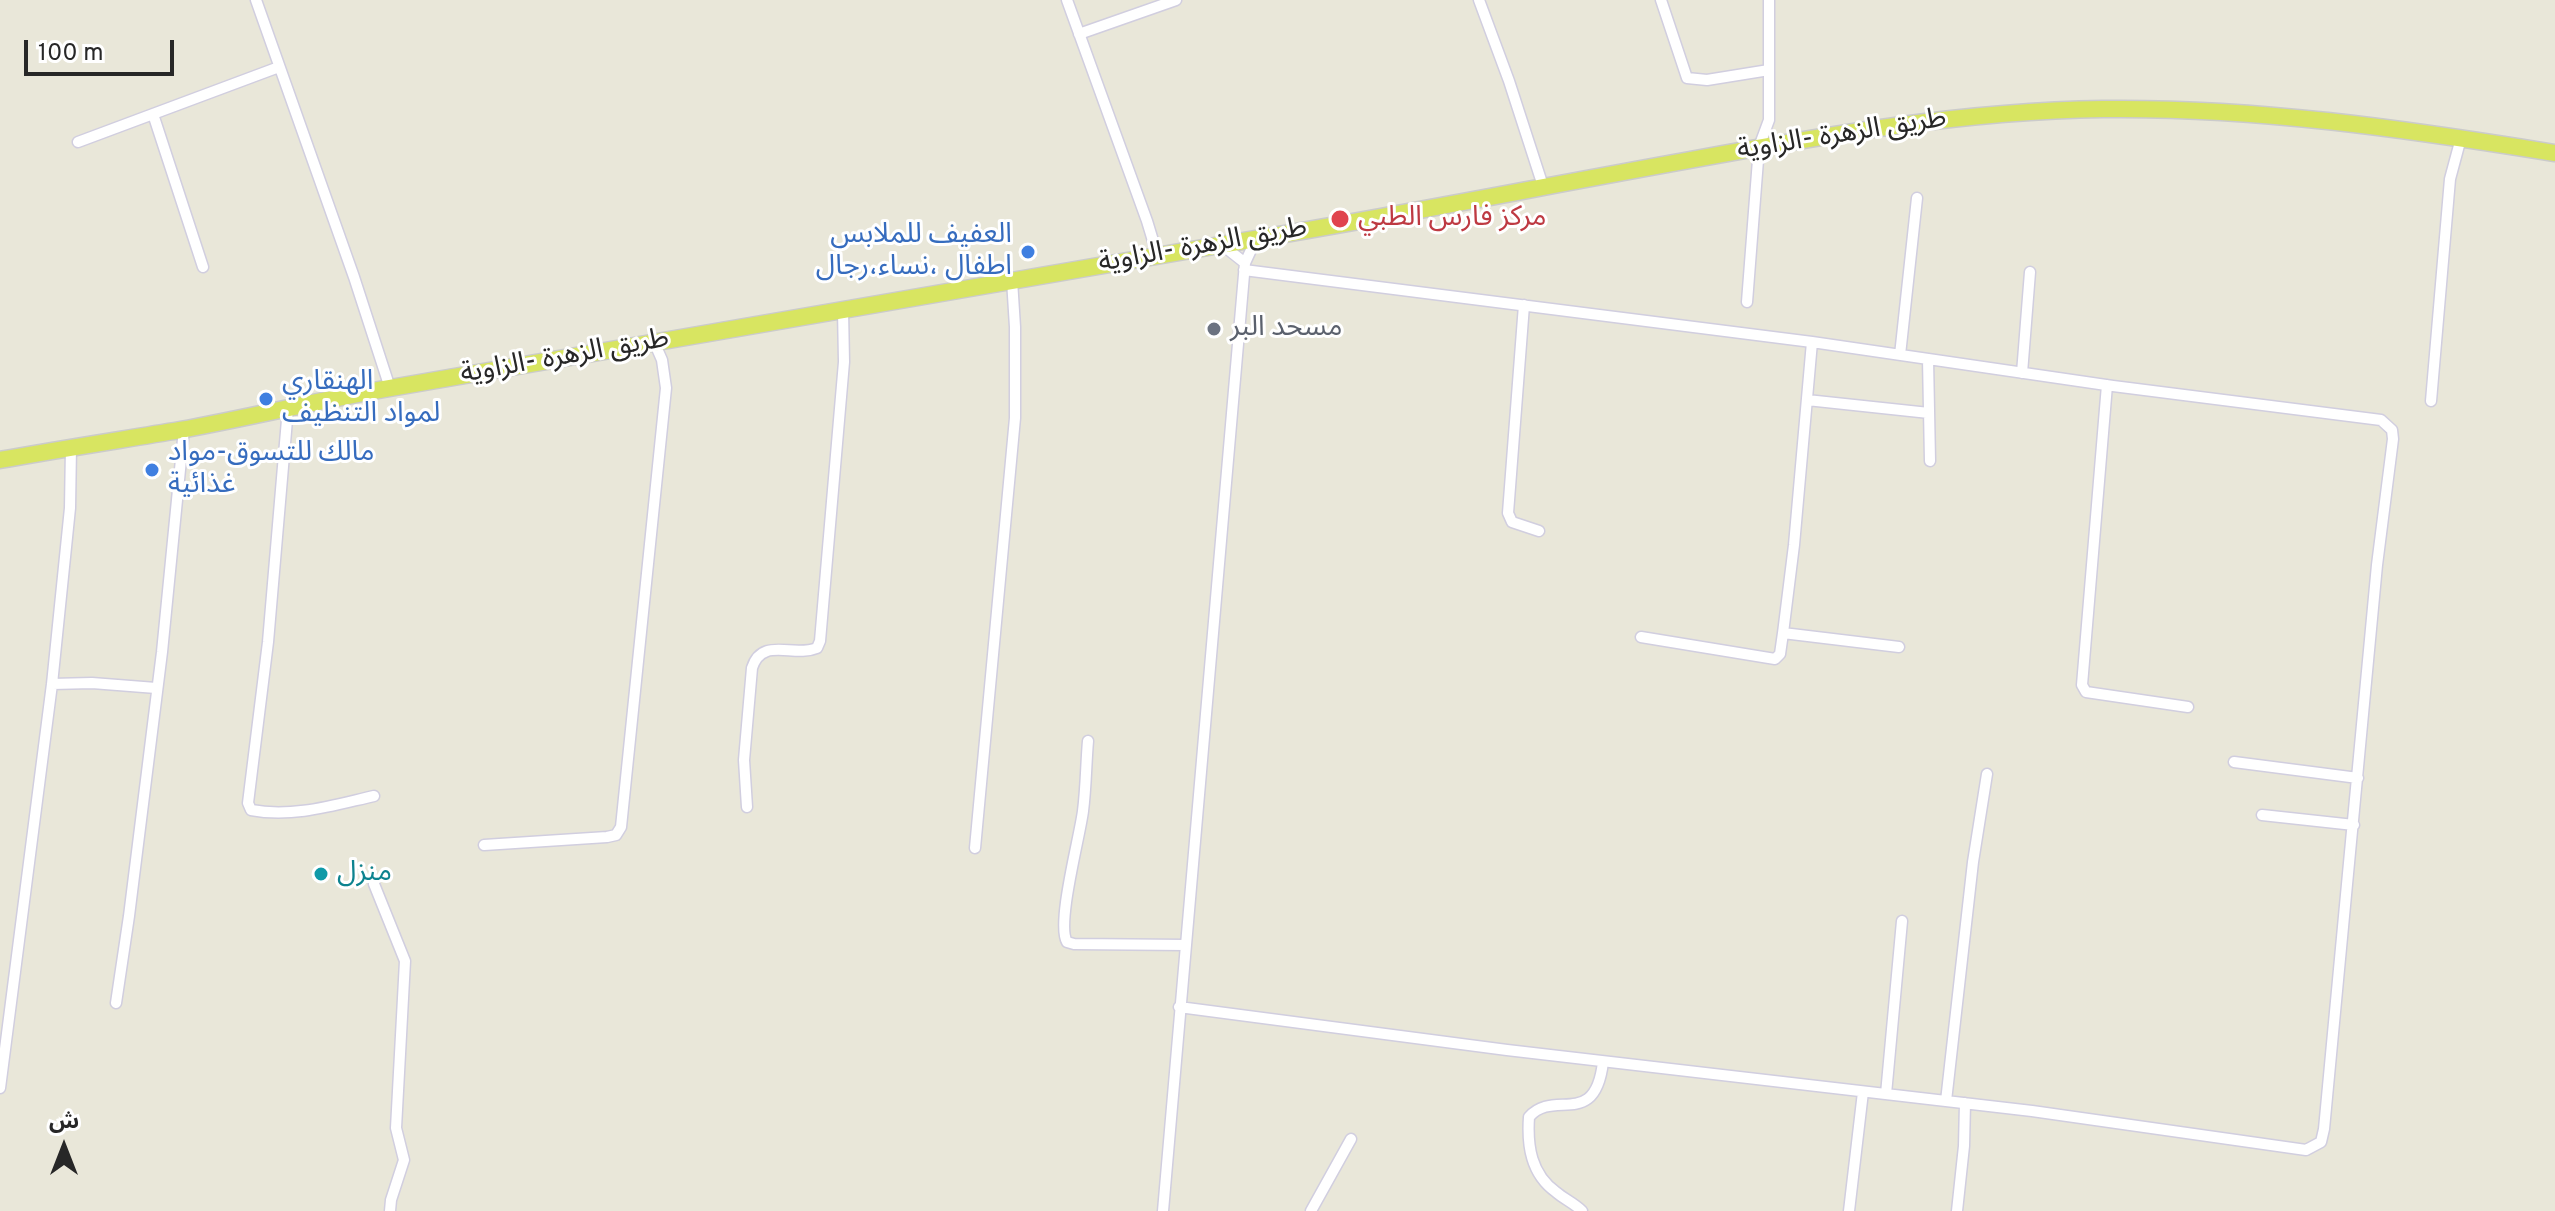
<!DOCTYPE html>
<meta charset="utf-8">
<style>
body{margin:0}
#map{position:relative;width:2555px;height:1211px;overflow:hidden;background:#e9e7d9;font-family:Overpass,"Noto Sans Arabic",sans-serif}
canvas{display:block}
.north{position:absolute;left:24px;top:1107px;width:80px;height:80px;-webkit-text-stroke:6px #fff;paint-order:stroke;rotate:0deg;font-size:22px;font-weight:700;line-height:32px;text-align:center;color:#272727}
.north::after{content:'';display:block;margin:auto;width:28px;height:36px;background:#272727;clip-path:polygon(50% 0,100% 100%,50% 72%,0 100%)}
.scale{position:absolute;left:24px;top:40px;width:150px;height:36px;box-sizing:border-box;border:4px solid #272727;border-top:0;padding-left:10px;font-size:24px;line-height:28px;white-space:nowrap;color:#272727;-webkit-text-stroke:6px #fff;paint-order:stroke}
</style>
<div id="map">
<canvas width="2555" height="1211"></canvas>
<div class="north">ش</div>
<div class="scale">100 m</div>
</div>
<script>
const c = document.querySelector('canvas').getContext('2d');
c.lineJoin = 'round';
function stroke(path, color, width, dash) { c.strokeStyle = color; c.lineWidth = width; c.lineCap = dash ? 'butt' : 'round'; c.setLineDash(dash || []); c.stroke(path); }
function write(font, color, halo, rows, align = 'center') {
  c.font = font + ' Overpass,"Noto Sans Arabic",sans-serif'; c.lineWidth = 6; c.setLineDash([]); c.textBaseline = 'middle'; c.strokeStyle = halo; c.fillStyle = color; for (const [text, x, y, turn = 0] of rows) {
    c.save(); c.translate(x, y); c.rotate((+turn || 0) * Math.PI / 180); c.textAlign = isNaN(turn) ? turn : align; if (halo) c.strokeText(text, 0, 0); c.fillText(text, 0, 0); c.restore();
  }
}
const minor = new Path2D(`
 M256 0 354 277 390 388
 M1067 0 1147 221 1157 254
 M1479 0 1509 81 1543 186
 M1661 0 1687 78 1707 80 1769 70
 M1079 34 1176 0
 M153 114 203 267
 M78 142 279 67
 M1221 244 1245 263
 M1747 302 1759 147 1769 120V0
 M1524 305 1508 513 1512 522 1539 531
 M1812 342 1794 545 1783 633 1899 647
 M1900 355 1917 198
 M1928 359 1930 461
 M2022 373 2030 272
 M2107 385 2082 685 2086 692 2188 707
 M1807 400 1929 413
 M2431 401 2450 179 2461 138
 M288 408 268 642 248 803 251 810C293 818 334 805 374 796
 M1641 637 1775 659 1780 654 1783 633
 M52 684 92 683 156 688
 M1088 741C1086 764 1086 788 1083 811 1080 836 1056 924 1067 942L1074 944 1186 945
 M2234 762 2358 778
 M747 807 744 760 752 668C762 636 793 658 817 648L820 641 844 362 843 310
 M2262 815 2354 825
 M484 845 607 837 616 835 621 827 666 388 662 360 655 344
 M975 848 1015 418V327L1012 280
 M374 884 405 961 396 1128 404 1160 391 1200 390 1211
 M116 1003 129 916 162 652 184 429
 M1179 1007 1507 1050 2032 1111 2306 1150 2321 1142 2324 1129 2377 565 2393 439 2392 430 2381 420 2113 386 1812 342 1244 270
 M0 1088 52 684 70 508 71 447
 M1886 1094 1902 921
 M1946 1101 1973 862 1987 774
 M1163 1211 1245 263 1256 239
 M1311 1211 1351 1139
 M1582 1211C1574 1203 1564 1199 1556 1192 1531 1174 1527 1146 1529 1117 1554 1088 1595 1130 1603 1062
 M1849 1211 1863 1092
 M1957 1211 1964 1146 1965 1103`);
const primary = new Path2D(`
 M0 460C60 449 120 440 180 430 252 417 324 399 396 387 683 337 969 288 1255 239 1400 215 1545 186 1690 160 1826 135 1964 111 2103 109 2254 107 2406 129 2555 153`);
stroke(minor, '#d1cedf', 13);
stroke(primary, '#cbcbcb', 19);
stroke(minor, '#fff', 10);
stroke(primary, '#d8e561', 16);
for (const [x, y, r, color] of [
 [1340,219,10,"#e0444e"],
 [1028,252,8,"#3f7fe0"],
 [1214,329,8,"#6b7280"],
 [266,399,8,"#3f7fe0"],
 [152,470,8,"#3f7fe0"],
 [321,874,8,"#0f9aa8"]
]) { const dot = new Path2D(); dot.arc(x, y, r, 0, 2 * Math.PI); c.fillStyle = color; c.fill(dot); stroke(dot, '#fff', 3); }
write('28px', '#272727', '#fff', [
 ["طريق الزهرة -الزاوية",1842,136,-9],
 ["طريق الزهرة -الزاوية",1203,247,-10],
 ["طريق الزهرة -الزاوية",565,358,-10]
]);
write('28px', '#be3a42', '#fff', [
 ["مركز فارس الطبي",1358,219]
], 'left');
write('28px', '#366cbe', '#fff', [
 ["العفيف للملابس",1012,236,"right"],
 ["اطفال ،نساء،رجال",1012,268,"right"],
 ["الهنقاري",282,383],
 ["لمواد التنظيف",282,415],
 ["مالك للتسوق-مواد",168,454],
 ["غذائية",168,486]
], 'left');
write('28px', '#5b616d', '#fff', [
 ["مسحد البر",1230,329]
], 'left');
write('28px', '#0d838f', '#fff', [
 ["منزل",337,874]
], 'left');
</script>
